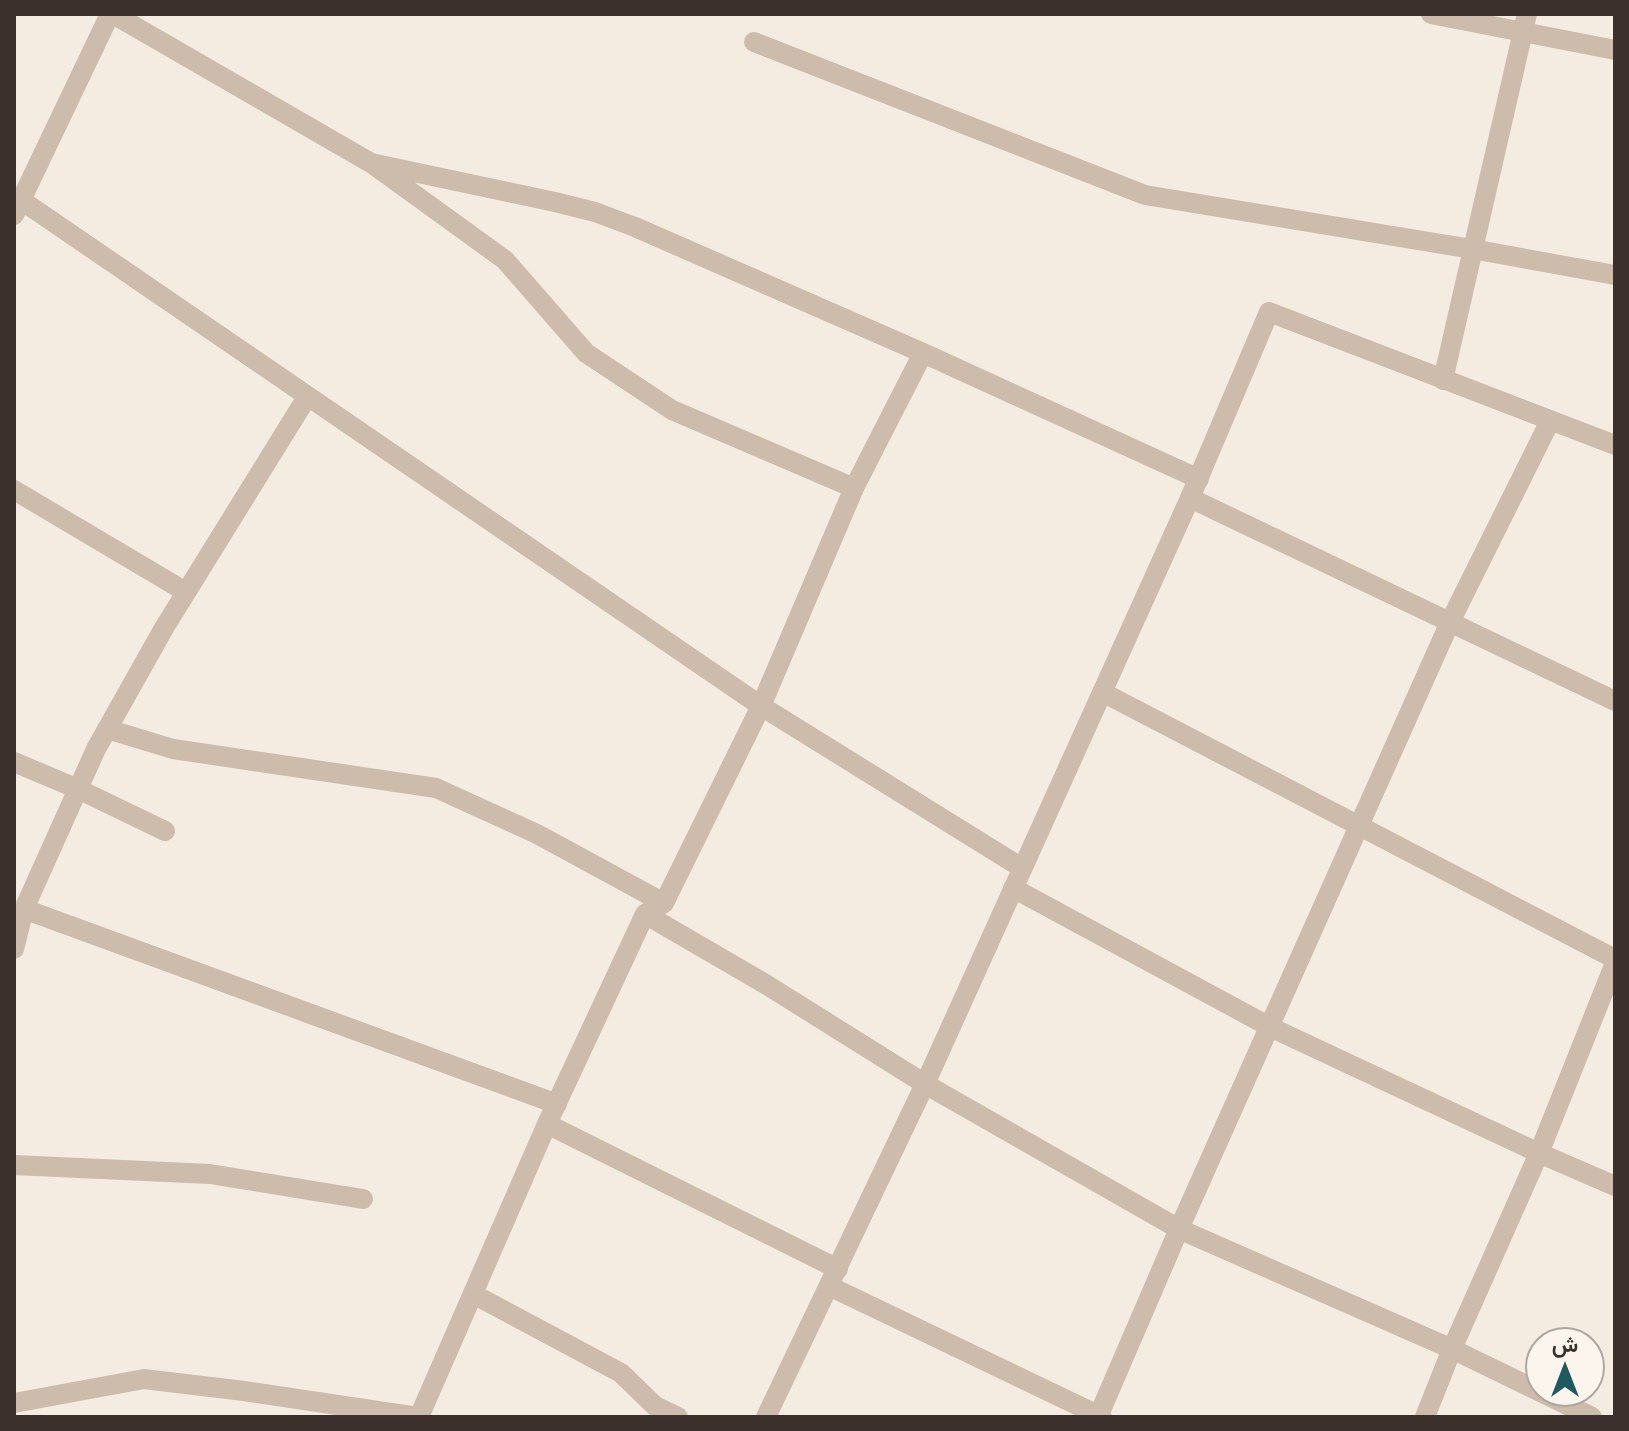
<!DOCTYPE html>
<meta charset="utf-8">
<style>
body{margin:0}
#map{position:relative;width:1629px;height:1431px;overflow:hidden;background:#f4ebe1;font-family:"Varela Round",Vazirmatn,sans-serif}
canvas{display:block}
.frame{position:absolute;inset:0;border:16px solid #3b302b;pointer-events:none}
.north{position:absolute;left:1525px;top:1327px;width:80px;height:80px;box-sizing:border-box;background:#fbf5ee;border:2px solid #aea6a0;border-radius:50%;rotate:0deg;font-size:22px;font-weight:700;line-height:32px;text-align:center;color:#3b302b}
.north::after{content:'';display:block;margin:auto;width:28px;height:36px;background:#1f5a5e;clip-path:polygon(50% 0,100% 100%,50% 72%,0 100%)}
</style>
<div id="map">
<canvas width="1629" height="1431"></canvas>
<div class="frame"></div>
<div class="north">ش</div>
</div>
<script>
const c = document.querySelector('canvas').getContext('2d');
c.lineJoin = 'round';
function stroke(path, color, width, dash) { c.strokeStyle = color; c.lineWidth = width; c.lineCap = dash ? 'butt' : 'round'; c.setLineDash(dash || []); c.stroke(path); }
stroke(new Path2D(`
 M113 14 371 163 505 260 586 353 672 410 854 488
 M1431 14 1615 50
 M754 42 1145 195 1472 249 1615 275
 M371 163 555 202 595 212 635 227 923 353 1199 479
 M21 200 761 706 1022 868
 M14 215 110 14
 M1443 380 1527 14
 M14 490 186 592
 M1190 498 1615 701
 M1102 692 1615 959
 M107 729 173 749 436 788 537 834 664 903
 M14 762 78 789 165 831
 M1013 888 1270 1027 1539 1153 1615 1186
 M24 909 557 1104
 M645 914 767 985 925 1084 1179 1229 1452 1349 1592 1417
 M14 949 24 909 96 749 164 628 307 397
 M547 1124 838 1269
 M14 1165 210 1174 363 1199
 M829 1286 1102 1417
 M473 1294 621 1373 655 1406 678 1417
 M14 1403 144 1379 244 1391 418 1417
 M419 1417 547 1124 645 914 664 903 761 706 854 488 923 353
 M766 1417 925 1084 1190 498 1269 312 1615 445
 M1098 1417 1179 1229 1450 622 1550 421
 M1425 1417 1452 1349 1539 1153 1615 963`), '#cdbbac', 20);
</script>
